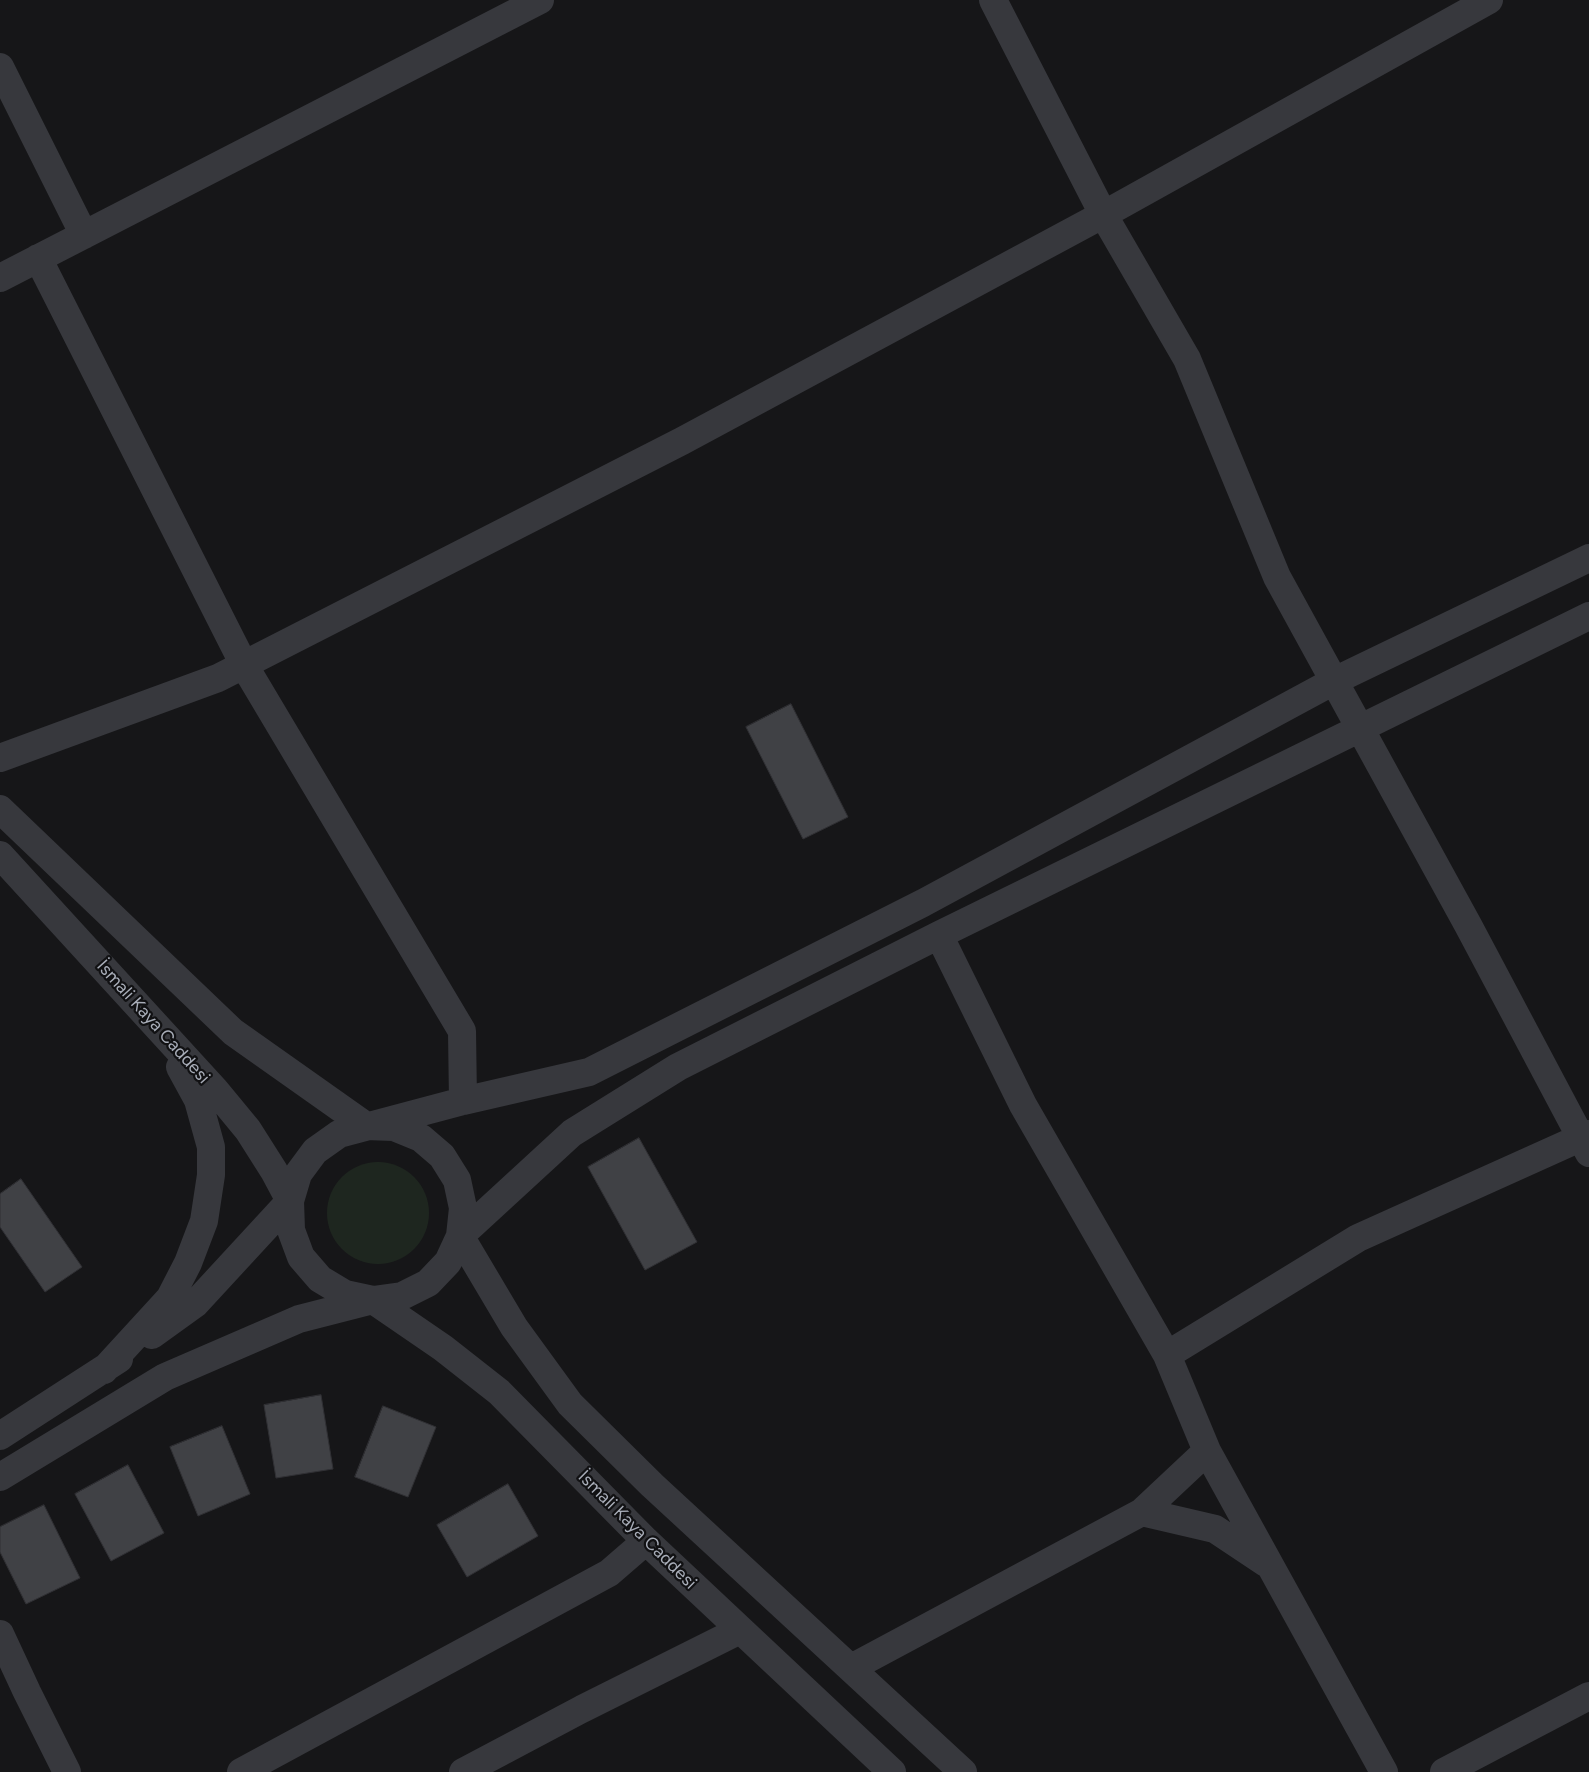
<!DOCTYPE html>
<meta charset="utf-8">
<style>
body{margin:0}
canvas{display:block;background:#161618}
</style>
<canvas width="1589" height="1772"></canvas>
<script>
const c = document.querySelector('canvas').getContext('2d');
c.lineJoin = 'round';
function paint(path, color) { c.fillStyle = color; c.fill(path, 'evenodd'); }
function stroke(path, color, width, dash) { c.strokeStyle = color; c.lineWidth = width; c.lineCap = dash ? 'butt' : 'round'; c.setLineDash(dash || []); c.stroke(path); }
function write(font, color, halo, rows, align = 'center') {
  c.font = font + ' Figtree,sans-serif'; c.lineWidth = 4.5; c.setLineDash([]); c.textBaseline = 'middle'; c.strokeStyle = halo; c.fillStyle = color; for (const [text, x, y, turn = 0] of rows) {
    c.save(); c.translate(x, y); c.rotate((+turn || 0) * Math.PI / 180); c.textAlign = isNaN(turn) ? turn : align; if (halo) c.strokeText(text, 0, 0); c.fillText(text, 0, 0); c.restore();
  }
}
paint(new Path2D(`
 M327 1213a51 51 0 1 1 102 0a51 51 0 1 1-102 0Z`), '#1e261f');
const building = new Path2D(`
 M791 704 848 817 803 839 746 727Z
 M639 1138 697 1242 645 1270 588 1167Z
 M21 1179 82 1267 45 1292 0 1227V1194Z
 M321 1395 333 1469 276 1478 264 1405Z
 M383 1406 436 1427 408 1497 355 1477Z
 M222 1426 250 1494 198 1516 170 1447Z
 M128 1465 164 1533 111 1561 75 1494Z
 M508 1484 538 1536 467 1577 437 1525Z
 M44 1505 80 1578 26 1604 0 1552V1527Z`);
paint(building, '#404145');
stroke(building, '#303034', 1);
stroke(new Path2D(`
 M993 0 1103 214 1187 359 1277 577 1468 925 1589 1153
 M0 67 84 235
 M38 258 244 665 462 1031 463 1101
 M0 278 540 0
 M0 758 218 678 682 441 1119 206 1489 0
 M0 809 233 1032 366 1126 394 1127 421 1138 442 1156 457 1180 463 1208 460 1236 448 1262 428 1283 402 1296 373 1300 299 1319 165 1377 0 1477
 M0 855 215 1090 248 1130 274 1171 290 1201
 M939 935 1023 1105 1167 1355 1207 1451 1384 1772
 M460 1236 572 1133 678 1067 939 935 1589 616
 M460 1236 514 1327 570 1404 652 1485 963 1772
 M152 1335 195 1304 290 1201
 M1167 1355 1358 1238 1589 1134
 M104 1370 170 1298 188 1263 204 1221 211 1175V1147L198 1100 180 1067
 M0 1436 119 1359
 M1142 1512 1207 1451
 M0 1634 27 1692 67 1772
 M851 1668 1142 1512 1215 1529 1266 1563
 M241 1772 609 1573 646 1541
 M463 1772 582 1709 740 1630
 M892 1772 646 1541 499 1392 443 1348 373 1300 345 1294 320 1279 301 1257 291 1230 290 1201 298 1174 315 1151 339 1134 463 1101 589 1072 923 903 1334 681 1589 558
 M1444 1772 1589 1696`), '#37383d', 28);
write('18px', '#a8adb8', '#111113', [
 ["İsmali Kaya Caddesi",153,1022,48],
 ["İsmali Kaya Caddesi",637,1530,45]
]);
</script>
